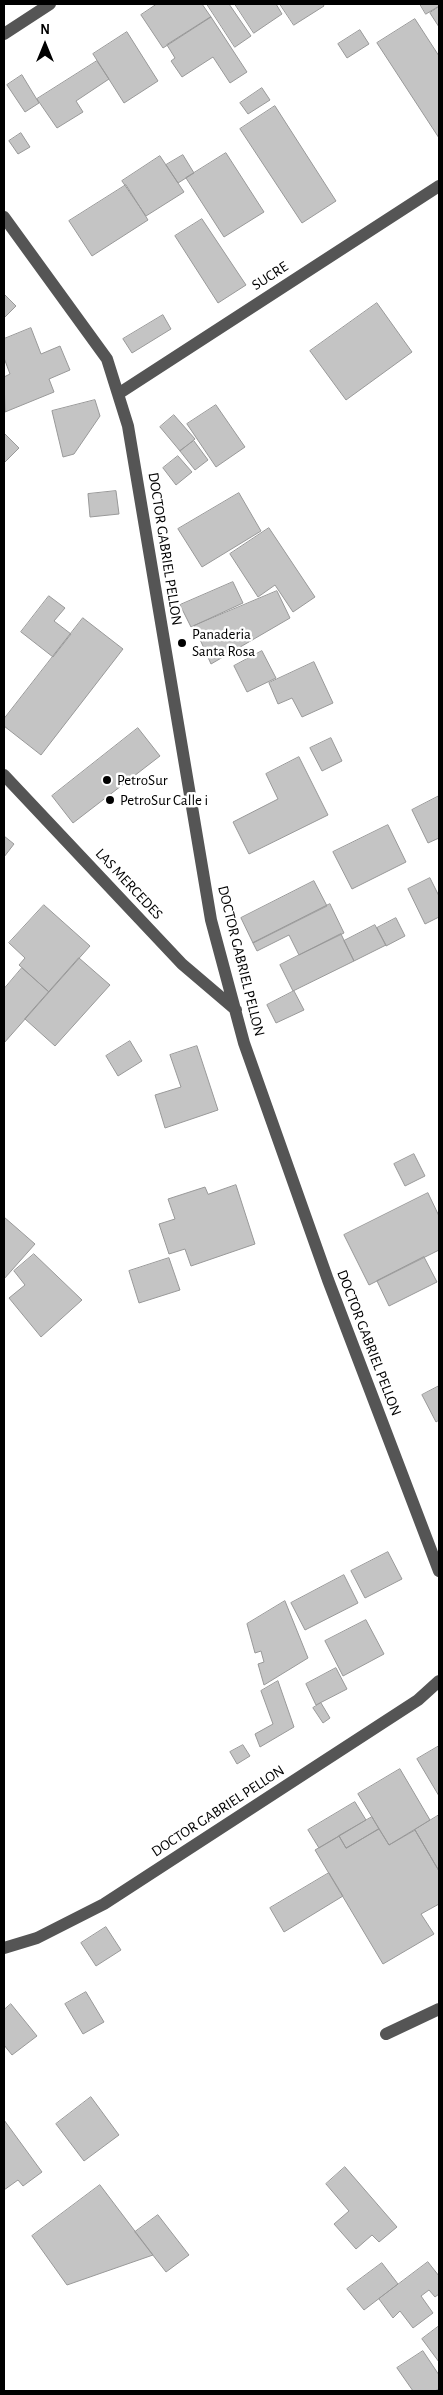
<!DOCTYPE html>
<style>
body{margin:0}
#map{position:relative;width:443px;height:2395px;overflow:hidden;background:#fff;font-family:"Alegreya Sans",sans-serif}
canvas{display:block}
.frame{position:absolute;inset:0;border:5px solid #000;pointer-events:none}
.north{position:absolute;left:20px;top:20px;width:50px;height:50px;-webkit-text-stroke:4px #fff;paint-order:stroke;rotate:0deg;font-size:14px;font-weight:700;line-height:20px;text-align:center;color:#000}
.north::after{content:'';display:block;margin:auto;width:18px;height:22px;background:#000;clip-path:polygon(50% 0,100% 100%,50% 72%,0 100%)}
</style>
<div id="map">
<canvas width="443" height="2395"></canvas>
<div class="frame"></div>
<div class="north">N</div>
</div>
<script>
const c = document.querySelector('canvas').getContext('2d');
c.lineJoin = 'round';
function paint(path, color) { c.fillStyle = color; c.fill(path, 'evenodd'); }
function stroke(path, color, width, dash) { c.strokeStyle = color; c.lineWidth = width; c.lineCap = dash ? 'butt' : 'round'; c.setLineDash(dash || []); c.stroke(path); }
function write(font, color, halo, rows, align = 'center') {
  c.font = font + ' "Alegreya Sans",sans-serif'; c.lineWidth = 5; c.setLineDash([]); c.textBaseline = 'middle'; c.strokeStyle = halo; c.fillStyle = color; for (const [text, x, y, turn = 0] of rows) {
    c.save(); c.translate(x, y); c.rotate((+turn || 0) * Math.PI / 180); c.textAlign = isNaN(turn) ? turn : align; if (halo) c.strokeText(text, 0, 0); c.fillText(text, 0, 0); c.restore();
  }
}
const building = new Path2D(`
 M157 4H202L211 17 163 48 141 15Z
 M207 4H229L251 36 235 47Z
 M235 4H276L282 14 254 33Z
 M280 4H323L324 6 294 25Z
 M420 4H439V6L426 14Z
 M439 7V27L430 13Z
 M211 17 247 72 230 83 213 57 182 77 171 61 175 58 167 45Z
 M415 19 439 56V138L377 43Z
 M360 30 369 44 347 58 338 44Z
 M127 32 158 81 124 103 93 54Z
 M97 61 109 79 76 101 83 112 57 128 37 99Z
 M22 75 39 103 25 112 7 85Z
 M262 88 270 100 248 114 240 103Z
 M275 106 336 201 302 223 240 129Z
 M21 133 30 147 18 154 9 141Z
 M226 153 264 212 224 237 186 178Z
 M183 155 194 173 178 183 166 165Z
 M160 156 184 192 146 216 122 181Z
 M126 185 148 220 92 256 69 221Z
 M202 219 246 285 218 303 175 236Z
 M4 294 16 306 4 318Z
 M377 303 412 352 346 400 310 351Z
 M163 315 171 329 132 353 123 339Z
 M31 328 41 354 60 346 70 370 49 379 54 392 5 412 4 377 10 374 4 358V339Z
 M95 400 100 416 74 454 63 457 52 411Z
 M216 405 245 447 216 467 187 424Z
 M174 415 195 439 180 451 160 427Z
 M4 433 19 448 4 463Z
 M194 441 208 460 195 470 180 451Z
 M178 456 192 472 176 485 163 468Z
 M116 491 119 514 90 517 88 494Z
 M239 493 261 531 202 567 178 529Z
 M269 528 315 597 293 612 275 585 258 597 230 554Z
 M233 582 243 603 191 627 180 605Z
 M277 591 290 618 211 664 194 626Z
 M49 596 65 608 54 621 71 634 53 657 21 632Z
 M83 618 123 649 41 755 4 726V719Z
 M262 651 276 678 247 692 234 666Z
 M314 662 333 703 302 717 292 698 278 704 269 683Z
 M138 728 160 756 73 823 52 796Z
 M331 738 342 761 322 771 310 748Z
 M299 757 328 815 249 854 233 822 278 799 266 774Z
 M439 796V838L428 843 412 810Z
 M388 825 406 862 352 889 333 852Z
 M4 836 14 844 4 857Z
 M430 878 439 896V917L425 924 408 889Z
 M314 881 327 906 253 943 241 918Z
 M330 904 344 933 299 955 289 935 257 951 253 943Z
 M44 905 90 946 49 992 19 965 25 958 9 943Z
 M396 918 405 936 386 946 377 928Z
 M375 925 386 945 354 961 344 941Z
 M341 934 354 961 293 991 280 965Z
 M79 958 110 985 55 1046 25 1019Z
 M22 968 49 992 4 1043V989Z
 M294 991 304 1010 276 1023 267 1005Z
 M130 1041 142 1061 118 1076 106 1056Z
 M197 1046 218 1110 165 1128 155 1095 181 1087 170 1055Z
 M414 1154 425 1176 405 1186 394 1164Z
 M236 1185 255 1244 191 1266 185 1249 169 1254 159 1224 175 1219 168 1199 205 1187 208 1194Z
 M428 1193 439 1216V1250L369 1285 344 1235Z
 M4 1217 35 1244 4 1279Z
 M34 1254 82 1300 41 1337 9 1298 25 1285 14 1271Z
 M424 1257 437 1282 389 1306 377 1281Z
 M169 1258 180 1290 139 1303 129 1271Z
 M439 1386V1420L436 1422 422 1395Z
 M388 1552 402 1579 365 1598 351 1571Z
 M344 1575 358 1603 305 1630 291 1603Z
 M285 1601 308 1658 264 1685 258 1664 264 1662 261 1651 255 1653 247 1624Z
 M366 1620 384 1654 343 1676 325 1641Z
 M336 1668 347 1689 316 1705 306 1684Z
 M278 1681 294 1727 260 1747 255 1734 273 1724 261 1691Z
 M321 1703 330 1718 323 1723 313 1708Z
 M243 1745 250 1756 237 1764 230 1752Z
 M439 1746V1796L417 1759Z
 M400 1769 430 1820 389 1845 358 1794Z
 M355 1802 366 1820 319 1848 308 1830Z
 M439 1815V1871L415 1830Z
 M372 1817 379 1829 346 1848 339 1836Z
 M379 1829 389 1845 415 1830 439 1871V1904L421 1914 434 1934 383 1964 315 1850 339 1836 346 1848Z
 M329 1873 343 1896 284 1932 270 1908Z
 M106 1927 121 1950 96 1966 81 1943Z
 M86 1992 104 2022 83 2034 65 2004Z
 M11 2004 37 2036 12 2055 4 2045V2010Z
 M91 2097 119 2135 84 2161 56 2124Z
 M4 2120 42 2172 23 2186 18 2180 4 2190Z
 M345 2167 397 2227 379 2242 372 2235 356 2249 334 2224 349 2211 326 2184Z
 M100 2185 153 2255 67 2285 32 2236Z
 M158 2215 189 2255 166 2272 135 2232Z
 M428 2262 439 2276V2294L435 2297 429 2290 421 2296 433 2313 413 2328 400 2311 393 2318 379 2299Z
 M382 2263 398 2284 364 2310 347 2289Z
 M439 2326V2362L422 2339Z
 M423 2351 439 2375V2389L435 2391H413L397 2368Z`);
paint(building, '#c4c4c4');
stroke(building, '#999', 1);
stroke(new Path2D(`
 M4 34 50 4
 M4 217 107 359 128 426 211 920 244 1043 328 1280 439 1571
 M118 394 439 186
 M4 775 182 964 236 1010
 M4 1948 37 1938 104 1904 418 1700 439 1681
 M386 2034 439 2009`), '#555', 12);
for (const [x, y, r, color] of [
 [182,643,5,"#000"],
 [107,780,5,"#000"],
 [110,800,5,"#000"]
]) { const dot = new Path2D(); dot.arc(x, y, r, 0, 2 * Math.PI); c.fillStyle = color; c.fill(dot); stroke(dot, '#fff', 2); }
write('15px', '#000', '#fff', [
 ["SUCRE",270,276,-33],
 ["DOCTOR GABRIEL PELLON",165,549,81],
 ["LAS MERCEDES",129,884,47],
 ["DOCTOR GABRIEL PELLON",241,961,76],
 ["DOCTOR GABRIEL PELLON",369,1343,69],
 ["DOCTOR GABRIEL PELLON",218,1811,-33]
]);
write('15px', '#000', '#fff', [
 ["Panaderia",192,634],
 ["Santa Rosa",192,651],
 ["PetroSur",117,780],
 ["PetroSur Calle i",120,800]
], 'left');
</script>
